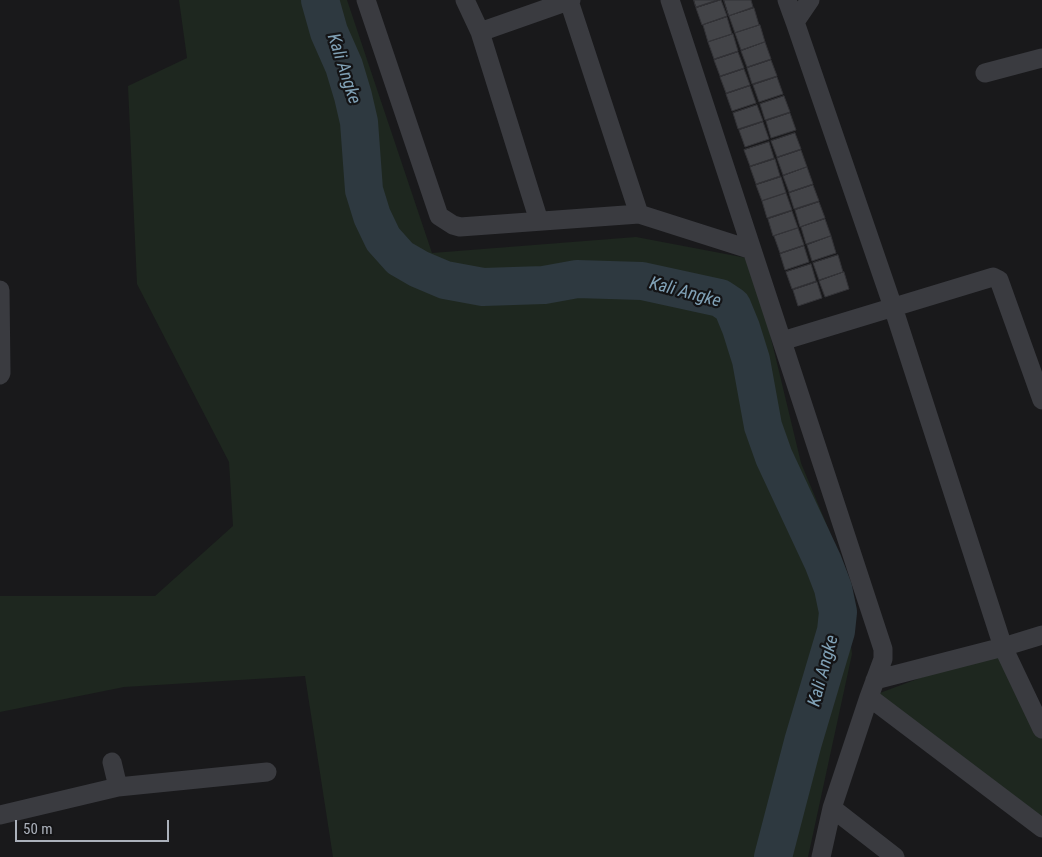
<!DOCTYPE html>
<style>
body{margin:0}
#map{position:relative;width:1042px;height:857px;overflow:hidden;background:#19191b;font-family:"Roboto Condensed",sans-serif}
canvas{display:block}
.scale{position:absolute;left:15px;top:820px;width:154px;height:22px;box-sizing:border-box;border:2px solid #abb1bb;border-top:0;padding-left:6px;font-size:15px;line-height:18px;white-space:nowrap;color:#abb1bb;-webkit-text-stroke:4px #141416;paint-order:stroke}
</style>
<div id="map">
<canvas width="1042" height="857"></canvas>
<div class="scale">50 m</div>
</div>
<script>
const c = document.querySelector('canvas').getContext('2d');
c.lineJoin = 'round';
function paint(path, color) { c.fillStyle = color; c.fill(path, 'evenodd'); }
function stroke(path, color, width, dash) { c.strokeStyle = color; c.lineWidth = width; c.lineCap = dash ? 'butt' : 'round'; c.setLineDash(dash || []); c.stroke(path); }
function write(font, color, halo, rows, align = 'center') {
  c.font = font + ' "Roboto Condensed",sans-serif'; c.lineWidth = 4.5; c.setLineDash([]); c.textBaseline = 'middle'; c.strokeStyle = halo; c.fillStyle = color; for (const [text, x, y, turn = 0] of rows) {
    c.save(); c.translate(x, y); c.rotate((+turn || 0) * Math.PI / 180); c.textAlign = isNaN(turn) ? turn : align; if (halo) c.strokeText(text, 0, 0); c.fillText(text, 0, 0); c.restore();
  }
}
paint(new Path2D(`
 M179 0H347L432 253 636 237 752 259 801 463 841 559 852 654 808 857H333L305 676 124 687 0 712V596H155L233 526 229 462 137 284 128 86 187 58Z
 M1003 647 1042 738V828L869 697Z`), '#1e271f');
stroke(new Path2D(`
 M320 0 329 32 344 66 353 96 359 122 364 190 372 216 383 239 400 258 419 269 445 280 483 287 544 285 577 279 642 281 720 298 732 306 741 328 751 360 763 426 774 457 823 562 833 588 838 612 836 631 803 742 773 857`), '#2e3940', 38);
const building = new Path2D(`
 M694 0H717L696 7Z
 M721 0 727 16 702 25 696 8Z
 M724 0H751L753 7 729 16Z
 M754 8 759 25 735 33 729 16Z
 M727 17 732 34 708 42 703 25Z
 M760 25 765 42 741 50 735 33Z
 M733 34 738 51 714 59 708 42Z
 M765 42 771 59 747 67 741 51Z
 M738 52 744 68 720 76 714 60Z
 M771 60 777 76 752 84 747 68Z
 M744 69 750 85 726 93 720 77Z
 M777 77 783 94 759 102 753 85Z
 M750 86 756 103 732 111 726 94Z
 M784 96 790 112 765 120 760 104Z
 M757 105 763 121 738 129 733 113Z
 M790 113 796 130 771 138 766 121Z
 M763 122 769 139 745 147 739 130Z
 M795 133 801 149 777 157 771 141Z
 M769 142 774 158 750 166 744 150Z
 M801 150 807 167 783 175 777 158Z
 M775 159 780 176 756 184 750 167Z
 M807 167 813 184 789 192 783 176Z
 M781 177 786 193 762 201 756 185Z
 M813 185 819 201 794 209 789 193Z
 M786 193 792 210 767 218 762 201Z
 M819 202 825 218 800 227 795 210Z
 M792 211 798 228 773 236 768 219Z
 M825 219 831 236 806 244 801 227Z
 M798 228 804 245 780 253 774 236Z
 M831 236 836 253 812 261 807 245Z
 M804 246 809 262 785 270 780 254Z
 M838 255 843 272 819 280 813 263Z
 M811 264 816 281 792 289 786 272Z
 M844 272 849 289 825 297 819 281Z
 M817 282 822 298 798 306 793 290Z`);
paint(building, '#434448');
stroke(building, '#333337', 1);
stroke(new Path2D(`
 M366 0 439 216 453 225 460 227 639 214 752 250
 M465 0 480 32 539 221
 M670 0 883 649V659L869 697 832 808 821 857
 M787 0 795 22
 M810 0 795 22 893 307 1003 647 1042 729
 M569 1 639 214
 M480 32 571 0
 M985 73 1042 58
 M0 290 1 373 0 375
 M782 341 993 277 999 280 1042 400
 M875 680 1003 647 1042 635
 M869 697 1042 828
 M112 762 118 787
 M832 808 895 857
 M0 815 118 787 267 772`), '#3a3b40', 19);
write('italic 18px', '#81a2b7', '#141416', [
 ["Kali Angke",343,69,72],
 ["Kali Angke",685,293,15],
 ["Kali Angke",824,671,-75]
]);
</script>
